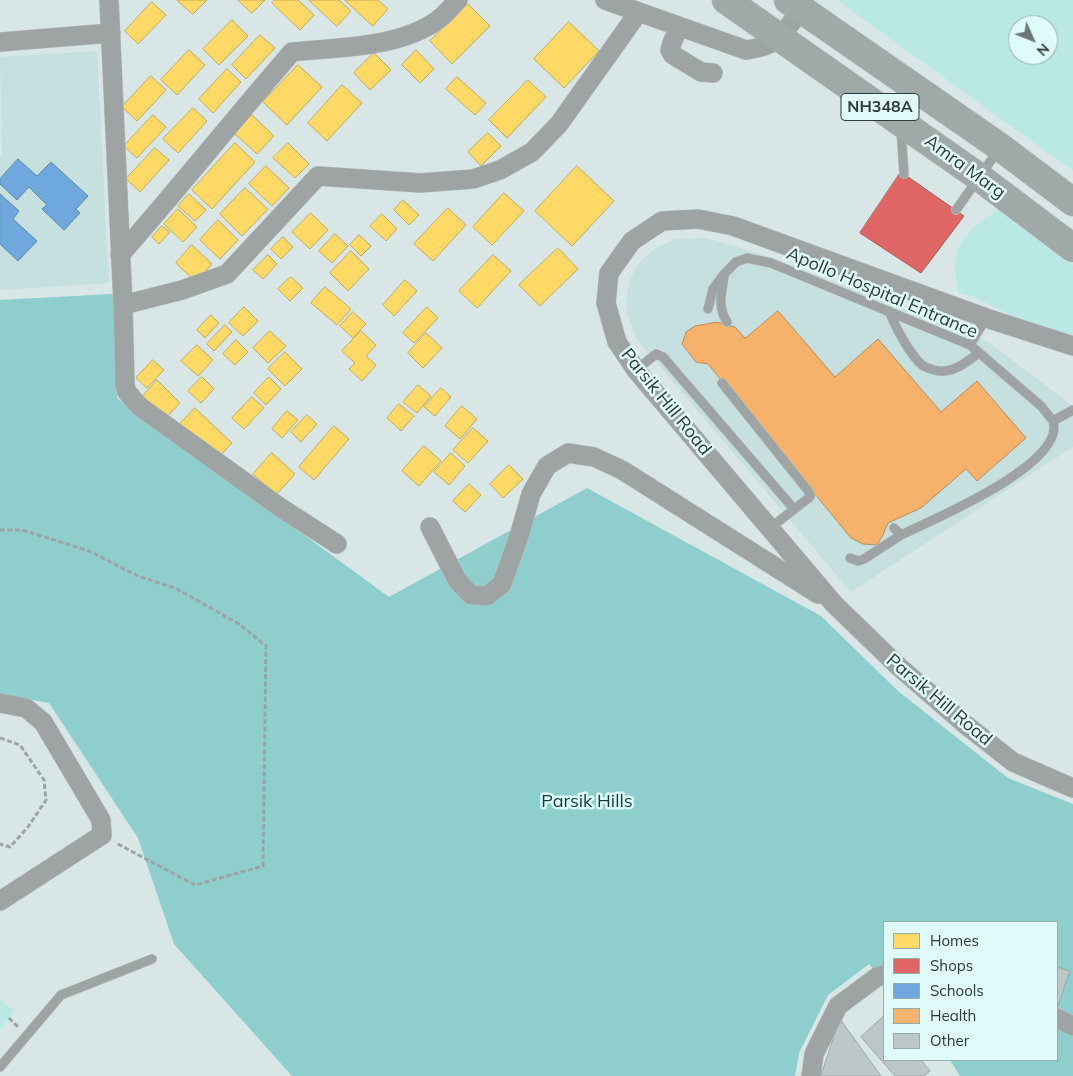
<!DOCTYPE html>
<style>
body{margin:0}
#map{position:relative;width:1073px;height:1076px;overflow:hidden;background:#d8e7e6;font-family:Mulish,sans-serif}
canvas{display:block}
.legend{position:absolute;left:883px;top:921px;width:175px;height:140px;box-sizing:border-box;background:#dffbf9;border:1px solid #99aeac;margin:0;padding:6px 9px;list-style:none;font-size:15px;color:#2f3a39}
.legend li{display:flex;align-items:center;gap:10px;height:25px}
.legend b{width:25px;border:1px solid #99aeac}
.north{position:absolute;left:1008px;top:15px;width:50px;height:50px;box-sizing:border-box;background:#dffbf9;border:1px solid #99aeac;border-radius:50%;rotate:134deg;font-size:14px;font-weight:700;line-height:20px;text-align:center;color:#2f3a39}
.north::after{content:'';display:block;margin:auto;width:18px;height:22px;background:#6a7776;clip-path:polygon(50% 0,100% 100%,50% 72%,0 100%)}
</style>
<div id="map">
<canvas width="1073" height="1076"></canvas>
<ul class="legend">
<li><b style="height:14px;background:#ffd966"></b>Homes</li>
<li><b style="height:14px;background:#e06666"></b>Shops</li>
<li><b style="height:14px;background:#6fa8dc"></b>Schools</li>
<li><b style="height:14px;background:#f6b26b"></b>Health</li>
<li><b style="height:14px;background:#bbc8c7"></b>Other</li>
</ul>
<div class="north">N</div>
</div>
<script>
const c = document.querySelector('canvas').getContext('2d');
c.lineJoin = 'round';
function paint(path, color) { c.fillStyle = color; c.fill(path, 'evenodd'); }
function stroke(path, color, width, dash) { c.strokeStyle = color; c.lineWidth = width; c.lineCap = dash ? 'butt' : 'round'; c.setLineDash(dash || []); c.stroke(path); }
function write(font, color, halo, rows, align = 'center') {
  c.font = font + ' Mulish,sans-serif'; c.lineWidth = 5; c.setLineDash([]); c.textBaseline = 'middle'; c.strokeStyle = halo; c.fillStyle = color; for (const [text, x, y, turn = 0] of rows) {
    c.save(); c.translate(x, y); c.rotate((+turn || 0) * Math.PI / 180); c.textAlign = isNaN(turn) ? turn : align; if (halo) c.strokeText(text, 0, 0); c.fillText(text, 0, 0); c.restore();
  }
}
paint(new Path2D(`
 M97 51 109 283 0 290V158L2 157 0 57Z
 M706 238 767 256 987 341 1073 406V447L851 592 636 338 627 311V294L630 279 639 263 655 248 677 239Z`), '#c5e0de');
paint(new Path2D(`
 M837 0H1073V171L855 13ZM1018 25H1048V55H1018Z
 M1001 209 1073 265V340L1029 324 974 297 958 293C957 284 955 275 955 266 955 238 979 220 1001 209Z
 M0 1000 14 1010 0 1031Z`), '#b9e8e5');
paint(new Path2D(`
 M130 293 117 398 389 597 587 488 821 616 898 691 1008 778 1073 804V1076H960L950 1060H1057V922H884V981L869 964 828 995 799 1053 795 1076H292L174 944 138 838 49 703 0 694V300Z`), '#8ecfcd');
const homes = new Path2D(`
 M177 0H207L193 14Z
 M238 0H265L252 13Z
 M275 0H298L314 15 300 30 272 3Z
 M309 0H339L351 11 337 26Z
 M345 0H378L388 9 373 26Z
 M152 2 166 15 138 44 125 31Z
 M468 4 490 26 452 64 430 41Z
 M232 20 248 36 219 65 203 49Z
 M569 22 599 51 564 88 534 59Z
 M260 35 275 48 246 79 232 65Z
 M189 50 205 65 177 95 161 80Z
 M416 50 434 69 420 83 402 65Z
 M374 53 391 70 370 90 354 73Z
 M298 65 322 87 287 125 263 102Z
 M227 69 241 82 213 113 199 99Z
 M151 76 166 90 137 121 122 107Z
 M457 77 486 103 475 115 446 89Z
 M528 80 546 97 507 138 489 120Z
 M342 85 362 103 327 141 308 123Z
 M193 108 207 121 178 153 163 139Z
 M153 115 166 127 137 158 124 146Z
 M252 115 274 136 257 154 235 134Z
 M488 133 501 146 481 166 468 152Z
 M235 143 255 162 212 209 192 190Z
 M288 143 309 164 295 178 273 158Z
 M155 148 169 160 140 192 126 179Z
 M266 166 289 188 272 206 249 184Z
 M577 166 614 201 572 246 535 211Z
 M245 188 268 209 242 236 220 214Z
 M504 193 524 211 492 245 473 227Z
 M189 194 206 210 195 221 178 206Z
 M403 200 419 215 409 225 394 210Z
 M448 208 466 225 433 261 414 244Z
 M178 209 197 227 183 242 164 224Z
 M311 213 328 230 310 249 292 232Z
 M382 214 397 229 386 241 370 226Z
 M218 220 238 240 220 259 200 240Z
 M162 226 170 232 159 244 152 237Z
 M335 234 348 246 332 263 319 251Z
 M359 235 371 246 361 256 350 245Z
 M283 237 293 247 281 259 271 249Z
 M192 245 212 264 196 282 176 263Z
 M558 248 578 269 540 306 519 285Z
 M351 251 369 269 348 291 330 273Z
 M268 255 277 264 263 279 253 270Z
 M493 255 511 271 477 308 459 291Z
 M291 277 303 288 290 301 278 289Z
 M405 280 417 291 394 316 383 305Z
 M325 287 351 309 337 325 311 303Z
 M244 307 258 321 243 336 229 323Z
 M427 307 438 318 414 343 403 333Z
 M353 312 366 324 353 338 340 326Z
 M211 315 219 323 205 338 197 330Z
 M225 325 232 332 214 351 207 344Z
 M270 331 286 346 268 363 253 348Z
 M361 331 376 345 366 356 376 365 362 381 349 369 355 363 342 351Z
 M426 333 442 348 423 368 408 353Z
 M236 340 248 352 235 365 223 354Z
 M197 345 213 360 198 376 181 361Z
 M285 352 302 369 285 386 268 369Z
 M153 360 164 370 147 388 136 378Z
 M202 377 214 389 201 403 188 391Z
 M269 377 281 389 266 405 254 393Z
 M157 380 180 403 166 418 143 396Z
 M418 385 431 396 417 413 403 402Z
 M441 388 451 397 435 416 424 407Z
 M252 397 264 408 244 429 232 418Z
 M399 404 414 416 401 431 387 418Z
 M462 406 477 419 460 439 445 426Z
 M195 408 232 443 216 460 179 425Z
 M287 411 298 420 282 438 272 429Z
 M307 415 317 424 301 442 291 432Z
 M334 426 349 439 314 480 299 467Z
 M473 428 488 441 468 463 453 450Z
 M424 446 441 461 419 486 402 471Z
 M272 453 295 474 276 495 253 474Z
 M451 453 465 466 449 485 434 472Z
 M509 465 523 479 503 498 490 484Z
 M469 484 481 495 465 512 453 501Z`);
paint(homes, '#ffd966');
stroke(homes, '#c1a958', 1);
const shops = new Path2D(`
 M901 172 964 216 921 273 860 233Z`);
paint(shops, '#e06666');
stroke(shops, '#ab5958', 1);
const schools = new Path2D(`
 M18 159 37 176 51 162 88 196 76 209 80 213 64 230 42 209 47 205 29 187 17 200 0 184V179Z
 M0 194 19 211 13 219 37 241 18 261 0 244Z`);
paint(schools, '#6fa8dc');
stroke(schools, '#5c87ab', 1);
const health = new Path2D(`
 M778 311 835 377 878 339 941 412 977 381 1026 438 977 481 966 469 921 508 888 523 883 535 877 545 863 544 851 538 708 364 696 362 682 344 686 332 695 326 717 322 735 327 745 338Z`);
paint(health, '#f6b26b');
stroke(health, '#ba8e5c', 1);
const building = new Path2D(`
 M1057 967 1070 971 1057 1009Z
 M884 1016V1060H921L930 1071 924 1076H895L861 1037Z
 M840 1019 881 1076H821Z`);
paint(building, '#bbc8c7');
stroke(building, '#9aa6a5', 1);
const service = new Path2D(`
 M901 129 904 174
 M956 210 999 149
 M724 276C722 292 717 307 727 322
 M708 309 713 289 725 273 736 262 747 258 771 263 970 345 1041 406 1053 421 1073 410
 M889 311C895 326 910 355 922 365 926 368 939 372 944 371 958 370 969 360 979 353
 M970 345 986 318
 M636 370 656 354 663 357 794 509
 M722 383 809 492 810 497 770 528
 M894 528 901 535C932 520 1067 464 1053 421
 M850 558 858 561 864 559 901 535
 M0 1067 61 995 152 959`);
const minor = new Path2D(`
 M109 0 123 305 182 290 227 274 318 176 421 183 473 179 500 170 532 152 559 124 638 13
 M605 0 746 50C779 46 783 34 801 9
 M679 27 672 43 670 50 673 55 701 72 713 73
 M0 42 111 33
 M120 255C179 188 234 119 292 52 339 47 401 48 439 19 446 14 452 6 458 0
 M123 305 125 385 127 392 139 406 281 508 337 544
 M1073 346 986 318 733 226 698 219 662 221 632 241 609 273 606 303 617 342 636 370 834 604 897 665 966 725 1013 762 1073 788
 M430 527 457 580 471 595 487 596 502 584 520 533 531 494 547 466 568 453 594 457 622 470 818 594
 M0 703 26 708 43 722 101 820 102 835 0 901
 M1057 1018 1073 1026
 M811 1076 814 1054 838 1006 877 977 884 975`);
const trunk = new Path2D(`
 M726 0 979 177 1073 248
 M788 0 1000 147 1073 202`);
stroke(service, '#b8c3c3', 10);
stroke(minor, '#b8c3c3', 20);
stroke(trunk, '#b8c3c3', 29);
stroke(new Path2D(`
 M0 530H22L89 551 138 576 177 589 239 624 266 646 263 866 195 885 116 843
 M0 738 20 745 44 780 46 800 28 827 10 847 0 844
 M9 1018 19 1028`), '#9da5a4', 3, [5, 2.5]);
stroke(service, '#9ea4a4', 9);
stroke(minor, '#9ea4a4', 19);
stroke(trunk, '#9fa9a8', 28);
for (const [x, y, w] of [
 [880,107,78]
]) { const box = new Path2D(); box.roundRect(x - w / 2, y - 13.5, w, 27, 4); c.fillStyle = '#dffbf9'; c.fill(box); stroke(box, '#2f3a39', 1); }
write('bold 16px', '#2f3a39', null, [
 ["NH348A",880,107]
]);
write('18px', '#2f3a39', '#dffbf9', [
 ["Amra Marg",965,167,36],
 ["Apollo Hospital Entrance",882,293,23],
 ["Parsik Hill Road",666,402,51],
 ["Parsik Hill Road",939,700,40]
]);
write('18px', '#0e403f', '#dffbf9', [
 ["Parsik Hills",587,802]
]);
</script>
